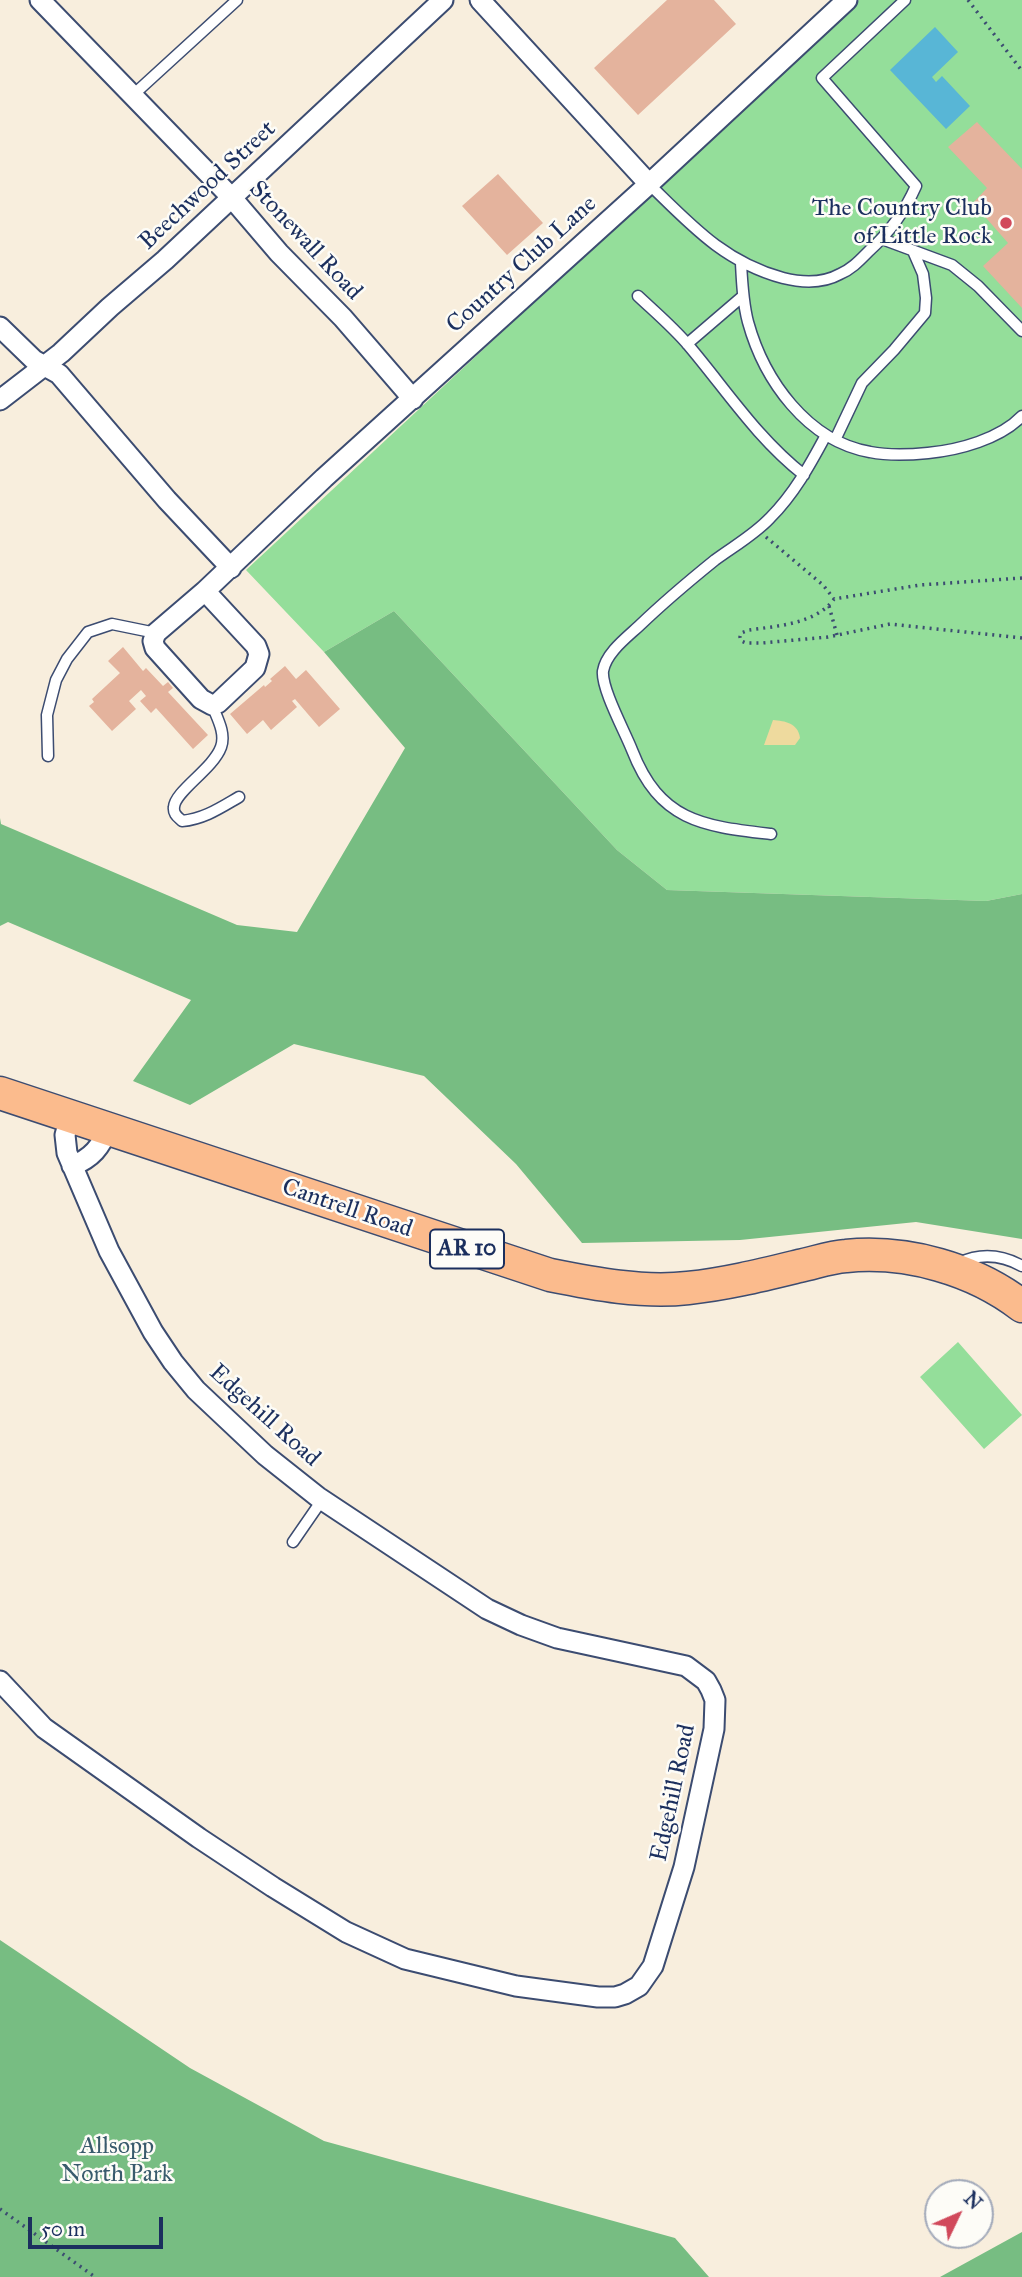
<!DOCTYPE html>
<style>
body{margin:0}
#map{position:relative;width:1022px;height:2277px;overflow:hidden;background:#f8eedd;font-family:"IM FELL Great Primer",serif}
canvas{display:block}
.north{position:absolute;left:924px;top:2179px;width:70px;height:70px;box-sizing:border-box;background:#fdfcf7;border:2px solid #a3aaba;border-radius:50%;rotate:46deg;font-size:19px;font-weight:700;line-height:28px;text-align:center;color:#1b2f5e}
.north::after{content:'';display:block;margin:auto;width:24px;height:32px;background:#d1495b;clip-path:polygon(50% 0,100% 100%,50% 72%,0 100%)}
.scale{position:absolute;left:28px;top:2217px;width:135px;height:32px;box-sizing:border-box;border:4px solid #1b2f5e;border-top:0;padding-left:9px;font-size:21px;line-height:24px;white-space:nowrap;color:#1b2f5e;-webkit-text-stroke:5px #fdfcf7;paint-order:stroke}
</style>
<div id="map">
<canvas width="1022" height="2277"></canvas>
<div class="north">N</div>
<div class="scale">50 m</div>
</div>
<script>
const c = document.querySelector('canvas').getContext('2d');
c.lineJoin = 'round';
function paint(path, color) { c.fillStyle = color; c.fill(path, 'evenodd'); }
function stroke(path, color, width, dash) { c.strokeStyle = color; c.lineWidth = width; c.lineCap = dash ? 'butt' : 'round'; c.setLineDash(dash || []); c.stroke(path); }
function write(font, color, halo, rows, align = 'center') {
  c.font = font + ' "IM FELL Great Primer",serif'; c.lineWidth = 5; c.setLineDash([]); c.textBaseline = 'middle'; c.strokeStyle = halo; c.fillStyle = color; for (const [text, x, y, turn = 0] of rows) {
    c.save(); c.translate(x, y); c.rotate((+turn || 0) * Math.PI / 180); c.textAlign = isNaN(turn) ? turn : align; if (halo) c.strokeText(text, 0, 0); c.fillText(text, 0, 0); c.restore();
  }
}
paint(new Path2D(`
 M859 0H1022V894L986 901 667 890 617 850 394 611 324 652 246 570Z
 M958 1342 1022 1415 984 1449 920 1377Z`), '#94de9a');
paint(new Path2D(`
 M394 611 617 850 667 890 986 901 1022 894V1239L916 1222 740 1240 582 1243 516 1164 424 1076 294 1044 190 1105 133 1081 191 1000 8 922 0 926V818L1 824 237 925 297 932 405 748 324 652Z
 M0 1940 190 2068 324 2141 675 2238 709 2277H0Z
 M1022 2232V2277H940Z`), '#77bd82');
paint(new Path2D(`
 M773 720C785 721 798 723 800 738L795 745H764Z`), '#eeda9e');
paint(new Path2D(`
 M935 27 958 52 932 77 936 82 942 76 970 106 946 129 890 70Z`), '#58b6d6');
paint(new Path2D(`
 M667 0H714L736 24 638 115 594 68Z
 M977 122 1022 169V308L983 266 1008 243 973 203 987 188 948 147Z
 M498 174 543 223 507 255 462 206Z
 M123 647 143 671 146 668 163 686 168 682 173 688 168 692 208 735 193 749 156 708 151 713 140 701 146 696 141 690 129 701 136 709 112 731 89 706 94 702 92 699 120 673 108 661Z
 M285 666 296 679 306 670 340 709 319 727 295 699 292 701 297 707 271 730 263 720 247 734 230 714 264 685 265 687 272 681 270 679Z`), '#e4b39d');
const lane = new Path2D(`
 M132 96 237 0
 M649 184C691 225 724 262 783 278 803 283 822 284 840 274 852 269 860 260 869 251 889 233 905 211 916 186L822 78 905 0
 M882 239 952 265 978 286 1022 331
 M741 263C742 283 743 303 748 322 764 380 807 441 870 452 890 456 908 455 928 453 959 450 1000 439 1022 416
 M638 296C655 312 674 328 689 346 727 391 757 438 804 475
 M687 344 743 296
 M835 440 862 383 894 350 925 313 926 298 923 274 913 251
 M212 705C217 718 226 733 221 747 213 769 175 791 174 807 173 814 178 817 182 821 204 819 220 808 239 797
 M48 756 47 715 56 680 67 659 88 632 112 624 156 633
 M771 834C703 826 660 822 632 750 625 732 601 688 603 671 606 653 626 638 639 626 663 603 689 581 715 560 734 546 754 535 770 518 794 494 810 465 826 435
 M959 1263C980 1253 1002 1255 1022 1266
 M293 1542 322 1500`);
const street = new Path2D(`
 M40 0 232 198 279 253 343 318 413 399
 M480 0 649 184
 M0 327 34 360 59 374 167 500 231 568
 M0 400 61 353 110 307 165 260 443 0
 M205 591 324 478 649 184 847 0
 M205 591 256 646 259 654 255 668 218 703 212 705 201 699 155 648 153 641 156 633Z
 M72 1166C92 1158 101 1147 108 1128
 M0 1681 44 1728 199 1838 273 1887 346 1932 405 1959 516 1986 598 1997H615L625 1994 639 1986 653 1966 684 1867 714 1729 715 1700 711 1690 706 1681 686 1666 557 1638 521 1625 487 1609 318 1497 265 1455 196 1390 173 1362 153 1332 109 1251 67 1153 65 1135 70 1117`);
const primary = new Path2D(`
 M0 1093 550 1275C595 1284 642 1293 688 1288 726 1284 762 1275 799 1266 814 1263 830 1257 846 1256 907 1250 974 1269 1022 1306`);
stroke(lane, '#3c4c71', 13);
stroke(street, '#3c4c71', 23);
stroke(primary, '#3c4c71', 35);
stroke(new Path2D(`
 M968 0 1022 71
 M766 537 823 585 834 599
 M1022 578 920 585 834 599C816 624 777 626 749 630L741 633 740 637 741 641 746 643H762L828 637 890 624 1022 638
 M829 606 837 635
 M0 2209 95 2277`), '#3c4c71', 3.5, [2, 5]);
stroke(lane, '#fff', 10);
stroke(street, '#fff', 19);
stroke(primary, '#fbbb8d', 32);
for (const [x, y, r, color] of [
 [1006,223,7,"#d1495b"]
]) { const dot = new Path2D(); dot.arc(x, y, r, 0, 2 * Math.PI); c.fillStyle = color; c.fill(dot); stroke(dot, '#fdfcf7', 2.5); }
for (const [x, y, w] of [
 [467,1249,74]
]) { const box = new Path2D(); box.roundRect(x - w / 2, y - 19.5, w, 39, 5); c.fillStyle = '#fdfcf7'; c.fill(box); stroke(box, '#1b2f5e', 2); }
write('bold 23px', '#1b2f5e', null, [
 ["AR 10",467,1249]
]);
write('24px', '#1b2f5e', '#fdfcf7', [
 ["Beechwood Street",208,186,-43],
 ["Stonewall Road",305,241,47],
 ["Country Club Lane",522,265,-42],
 ["Cantrell Road",347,1209,19],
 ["Edgehill Road",264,1416,42],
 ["Edgehill Road",674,1793,-78]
]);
write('24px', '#1b2f5e', '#fdfcf7', [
 ["The Country Club",992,209],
 ["of Little Rock",992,237]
], 'right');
write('24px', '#395b6d', '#fdfcf7', [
 ["Allsopp",117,2147],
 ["North Park",117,2175]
]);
</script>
